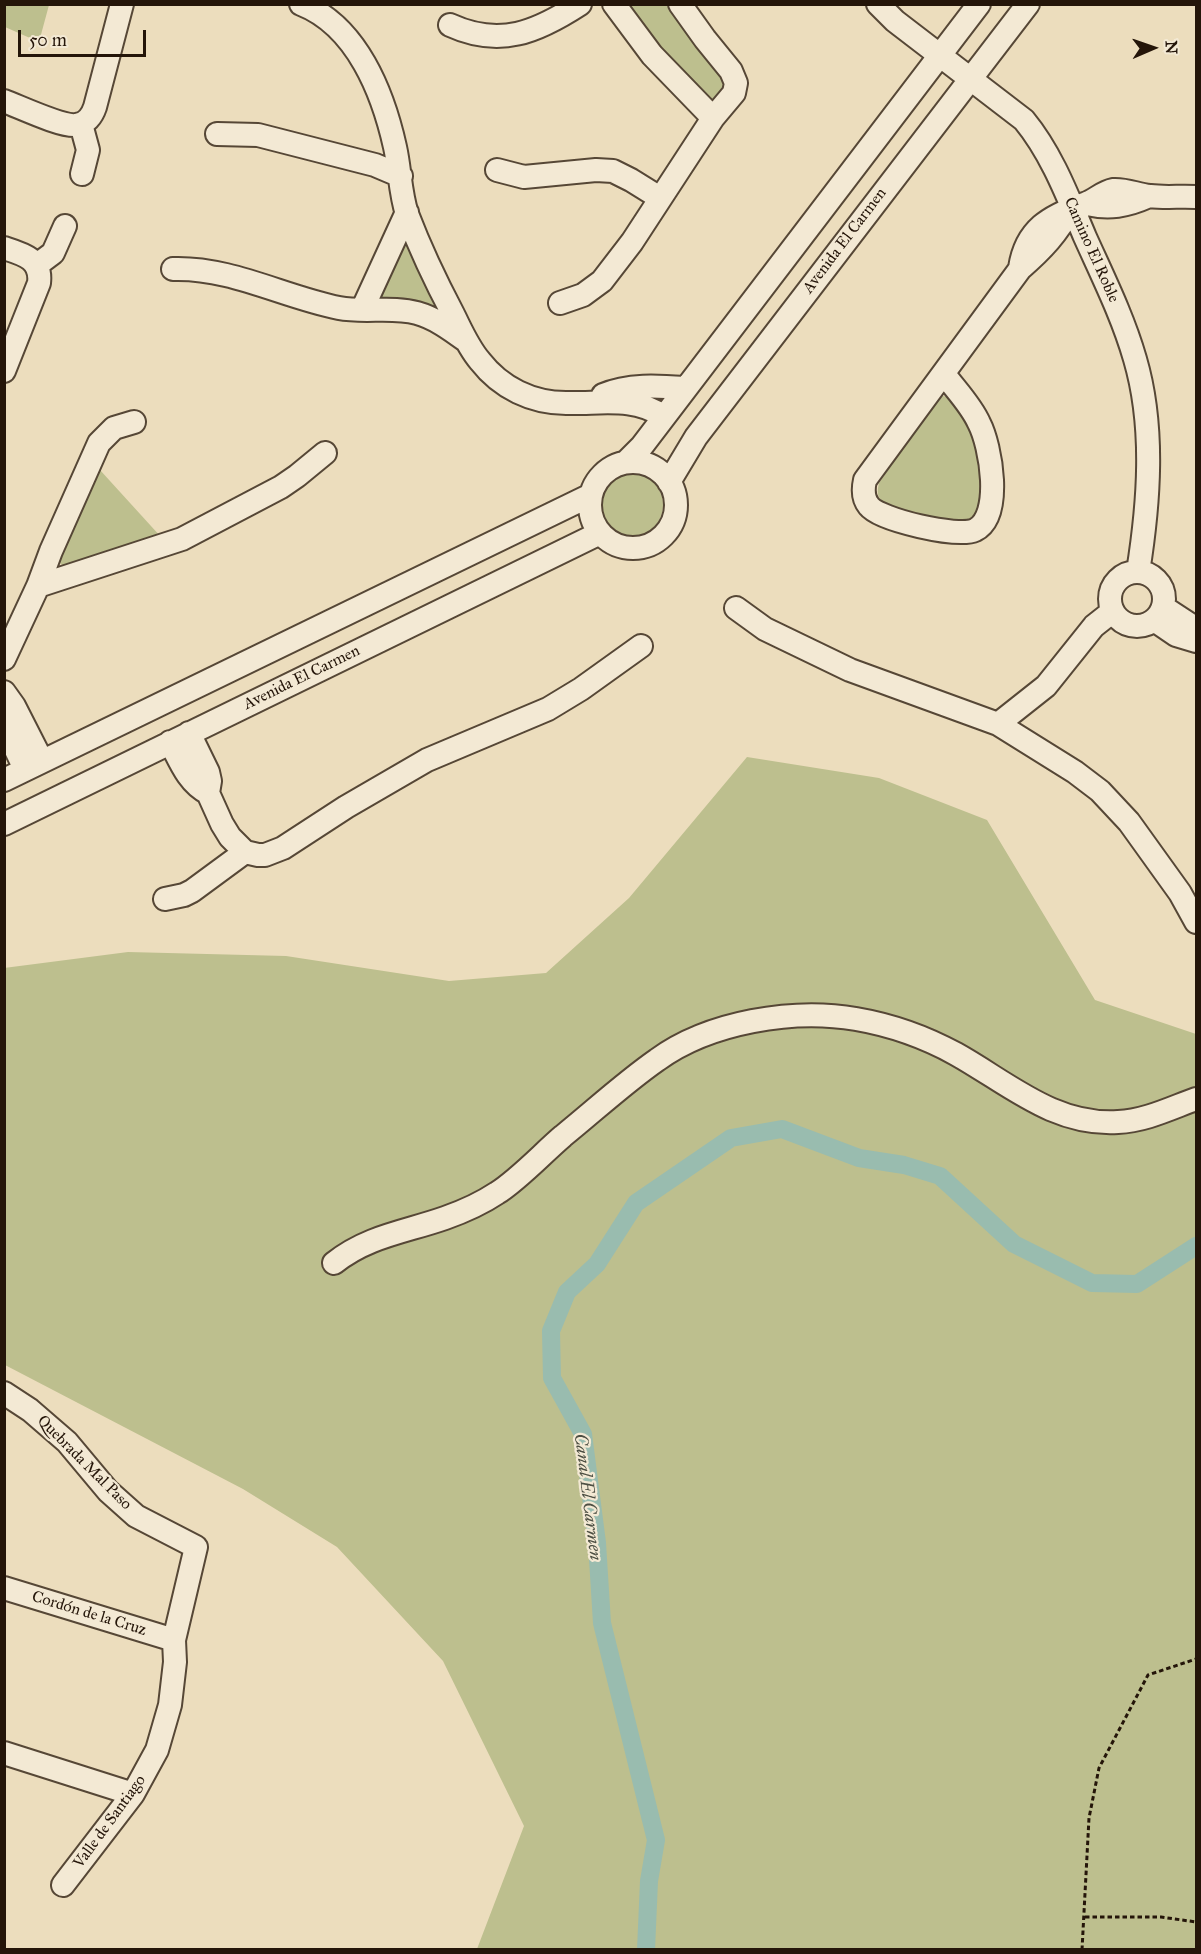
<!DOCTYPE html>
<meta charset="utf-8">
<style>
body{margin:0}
#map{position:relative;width:1201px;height:1954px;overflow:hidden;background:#ecddbd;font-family:"IM FELL Great Primer",serif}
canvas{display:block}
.frame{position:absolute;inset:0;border:6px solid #241509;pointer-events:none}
.north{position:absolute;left:1123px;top:18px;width:60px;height:60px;-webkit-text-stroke:4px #f3e9d4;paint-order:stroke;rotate:88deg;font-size:16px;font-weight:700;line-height:24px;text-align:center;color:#241509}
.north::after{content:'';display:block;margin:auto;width:21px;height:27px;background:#241509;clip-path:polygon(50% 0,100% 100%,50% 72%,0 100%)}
.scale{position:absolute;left:18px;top:30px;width:128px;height:27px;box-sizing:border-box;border:3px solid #241509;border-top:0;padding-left:8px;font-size:18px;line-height:21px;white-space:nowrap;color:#241509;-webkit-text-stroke:4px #f3e9d4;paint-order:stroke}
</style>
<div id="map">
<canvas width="1201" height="1954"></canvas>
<div class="frame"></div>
<div class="north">N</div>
<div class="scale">50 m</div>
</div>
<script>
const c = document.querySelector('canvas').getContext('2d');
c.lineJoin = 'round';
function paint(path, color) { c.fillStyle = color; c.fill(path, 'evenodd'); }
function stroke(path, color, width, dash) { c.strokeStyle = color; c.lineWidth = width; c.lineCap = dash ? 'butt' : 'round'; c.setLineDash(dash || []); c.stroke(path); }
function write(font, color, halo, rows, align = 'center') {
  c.font = font + ' "IM FELL Great Primer",serif'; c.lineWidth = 4.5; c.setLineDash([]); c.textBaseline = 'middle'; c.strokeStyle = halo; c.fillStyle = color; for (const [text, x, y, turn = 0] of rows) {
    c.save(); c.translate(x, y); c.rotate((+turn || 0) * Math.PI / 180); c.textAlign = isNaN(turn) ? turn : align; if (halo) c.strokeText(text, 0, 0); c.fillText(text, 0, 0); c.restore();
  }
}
paint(new Path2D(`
 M4 5H49L39 42 5 27Z
 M625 5H669L729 80 709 103Z
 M405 231 439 306 432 309 383 301 378 295Z
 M943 396 953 398C958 407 966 417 970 426 977 445 990 508 969 519 966 521 960 522 956 522 944 522 887 508 881 500 876 495 878 488 879 483L938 398Z
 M100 470 161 537 64 567 60 563V557Z
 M599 505a32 32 0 1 1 64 0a32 32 0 1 1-64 0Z
 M747 757 879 778 987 820 1095 1000 1196 1034V1949H477L524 1826 443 1661 337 1547 243 1489 5 1365 4 968 128 952 286 956 449 981 546 973 629 898Z`), '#bdbf8e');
stroke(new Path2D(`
 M646 1950 649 1881 656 1840 602 1623 597 1543 583 1434 552 1378 551 1331 567 1292 597 1264 636 1203 731 1138 782 1129 859 1158 904 1165 940 1176 1014 1244 1092 1283 1137 1284 1196 1246`), '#99bcaf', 18);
const minor = new Path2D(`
 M301 4C357 26 383 93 395 147 400 169 400 193 407 214 420 248 436 282 453 314 461 330 468 347 480 361 501 388 532 403 566 403 601 404 633 396 663 416
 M614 4 652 55 713 118
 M878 4 895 21 1024 120C1052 154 1068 197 1085 237 1103 277 1123 317 1135 359 1155 427 1149 503 1138 572
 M450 25C500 48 537 32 580 4
 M4 101C20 107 62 127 76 125 86 124 92 116 95 107L122 4
 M81 124 88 150 82 174
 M217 134 258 135 375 165 401 176
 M497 170 524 177 596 170 613 171 631 180 660 198
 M1087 204C1109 209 1127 206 1147 197
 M4 248C23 254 42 259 39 283L4 371
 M37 265 53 253 65 226
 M1020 268C1026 229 1050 216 1084 204 1095 201 1102 192 1113 190 1127 189 1137 195 1150 196 1165 198 1181 196 1196 197
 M173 269C230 267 284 297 339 308 365 313 392 306 417 313 435 318 450 329 465 340
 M560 303 583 295 602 281 632 242 713 118 734 93 736 83 731 71 705 39 680 4
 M362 310 407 212
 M944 374C956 390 971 405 979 423 991 446 1003 516 975 530 958 538 880 520 869 506 863 499 863 489 865 480L1020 269C1043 249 1057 234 1072 207
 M603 395C628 384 658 386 685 388
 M590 505a43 43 0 1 1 86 0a43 43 0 1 1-86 0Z
 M626 462 642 446 979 4
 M669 482 696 437 1028 4
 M1110 599a27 27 0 1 1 54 0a27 27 0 1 1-54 0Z
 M38 586 51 551 99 443 114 428 134 422
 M1163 607 1189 624 1196 638
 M736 608 765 629 850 670 998 724 1075 772 1100 791 1129 822 1180 893 1196 922
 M1154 620 1176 635 1196 641
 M4 659 38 586 182 539 281 487 297 476 325 453
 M4 692 14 706 42 761
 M998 724 1046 686 1094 626 1113 611
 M4 725 25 769
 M189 733 208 772 210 781 208 793 222 824 230 837 245 852 258 855H265L283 848 346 807 427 760 548 709 581 689 641 646
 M170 742C180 761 188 783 208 793
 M4 780 591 495
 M4 824 600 533
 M165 899 184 895 192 891 245 852
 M334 1263C368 1236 405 1232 445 1218 462 1212 482 1203 497 1193 518 1180 543 1153 563 1136 594 1111 624 1083 657 1060 709 1022 793 1008 856 1019 891 1025 925 1037 956 1054 1008 1083 1054 1126 1118 1122 1145 1121 1171 1108 1196 1099
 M4 1393 30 1410 67 1442 108 1491 136 1516 196 1547 174 1640 175 1662 170 1705 157 1750 133 1794 63 1885
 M4 1588 174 1640
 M4 1753 133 1794`);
stroke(minor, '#564736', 26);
stroke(new Path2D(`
 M1085 1917H1161L1196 1922
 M1082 1950 1089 1818 1099 1768 1148 1675 1196 1659`), '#241509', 3, [4.5, 3]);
stroke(minor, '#f3e9d4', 22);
write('16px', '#241509', '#f3e9d4', [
 ["Avenida El Carmen",845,241,-53],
 ["Camino El Roble",1091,250,66],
 ["Avenida El Carmen",302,678,-26],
 ["Quebrada Mal Paso",84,1463,45],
 ["Cordón de la Cruz",89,1614,17],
 ["Valle de Santiago",110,1822,-54]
]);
write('italic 18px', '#4d4f43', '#f3e9d4', [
 ["Canal El Carmen",587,1497,83]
]);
</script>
